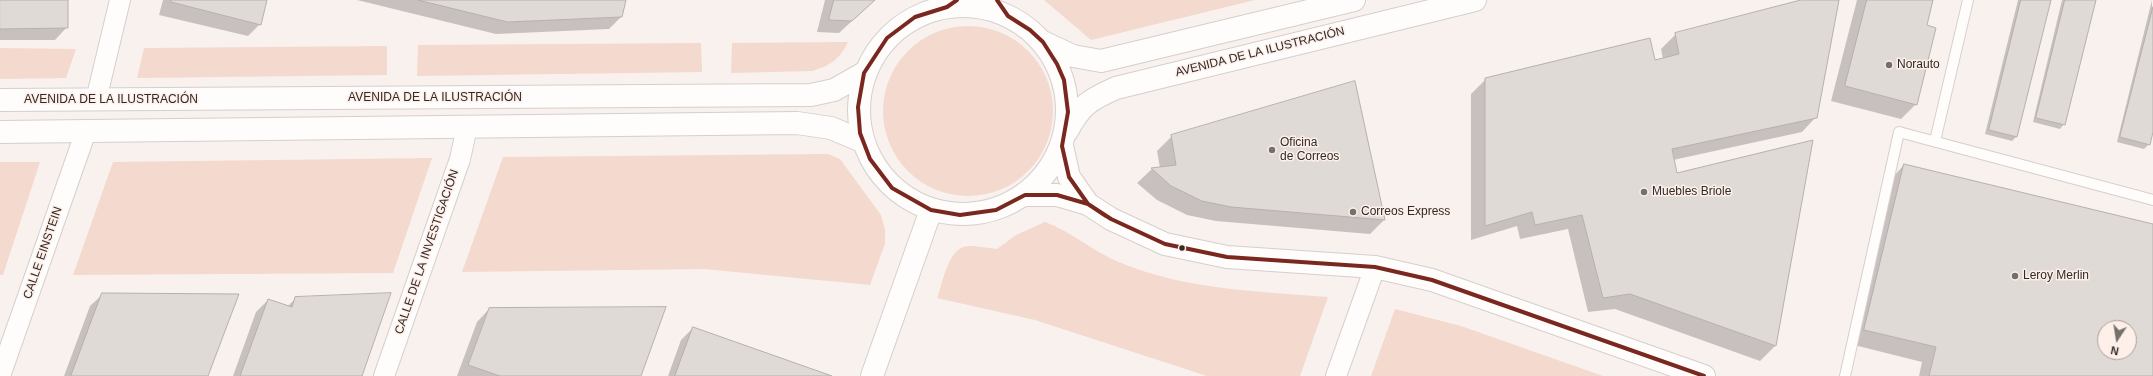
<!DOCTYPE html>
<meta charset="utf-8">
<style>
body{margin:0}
#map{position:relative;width:2153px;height:376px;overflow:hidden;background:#f9f1ee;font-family:Helvetica,sans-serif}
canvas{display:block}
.north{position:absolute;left:2097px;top:320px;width:40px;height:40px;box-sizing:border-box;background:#feefe9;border:1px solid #aca09c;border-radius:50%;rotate:192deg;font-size:11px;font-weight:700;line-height:16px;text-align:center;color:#302a28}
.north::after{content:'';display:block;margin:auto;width:14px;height:18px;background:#76706d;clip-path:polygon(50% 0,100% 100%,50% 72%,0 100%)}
</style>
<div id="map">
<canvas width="2153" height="376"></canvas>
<div class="north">N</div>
</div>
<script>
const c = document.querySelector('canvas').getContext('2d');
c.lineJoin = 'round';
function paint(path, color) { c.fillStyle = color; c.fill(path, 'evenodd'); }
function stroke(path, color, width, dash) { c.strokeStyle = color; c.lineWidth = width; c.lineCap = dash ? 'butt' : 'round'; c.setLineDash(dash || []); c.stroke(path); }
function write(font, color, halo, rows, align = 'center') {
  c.font = font + ' Helvetica,sans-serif'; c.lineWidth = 3; c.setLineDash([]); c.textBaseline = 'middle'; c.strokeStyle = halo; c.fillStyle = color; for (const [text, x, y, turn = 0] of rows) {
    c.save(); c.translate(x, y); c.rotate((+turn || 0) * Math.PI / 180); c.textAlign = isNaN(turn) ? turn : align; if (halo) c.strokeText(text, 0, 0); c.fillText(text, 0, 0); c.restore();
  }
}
paint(new Path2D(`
 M1044 0H1255L1091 40Z
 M883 111a85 85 0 1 1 170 0a85 85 0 1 1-170 0Z
 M848 42C840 59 830 66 812 71L731 73 732 43Z
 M701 43 702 72 417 76 418 45Z
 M387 46V75L137 78 144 48Z
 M0 48 76 49 66 78 0 79Z
 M828 154 840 159 881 215 885 230V244L870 285 704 269 462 272 503 157Z
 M432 158 393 273 73 275 113 162Z
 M0 162H40L3 275H0Z
 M1045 222C1070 231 1090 249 1114 260 1182 290 1255 291 1328 297L1300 376H1207L1035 320 937 298C943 283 948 246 969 246 978 246 988 248 997 249L1016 235Z
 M1395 309 1461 326 1603 376H1371Z`), '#f3d9ce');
paint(new Path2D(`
 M0 0H67V27L55 40H0Z
 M163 0H266L260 24 248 36 159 15Z
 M357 0H625L621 17 609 29 496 34Z
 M825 0H875L839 33 817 32Z
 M1805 0H1838L1816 117 1802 132 1673 160 1676 174 1812 141 1775 346 1760 361 1615 309 1588 312 1568 229 1520 239 1517 226 1471 240V94L1486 79 1654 62 1663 59 1661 49 1676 34Z
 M1857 0H1932L1926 26 1916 104 1901 119 1831 101Z
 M2018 0H2050L2017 136 2012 141 1985 134Z
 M2062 0H2095L2064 124 2060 129 2033 122Z
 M2152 0 2153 128 2149 144 2144 149 2117 142Z
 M1172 136 1384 220 1370 234 1216 221 1187 215 1157 200 1137 183 1152 169 1160 168 1157 151Z
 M1904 165 2153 225V376H1919L1922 362 1850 344 1890 180ZM2105 328H2129V352H2105Z
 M103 294 207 376H64L90 306Z
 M296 298 361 376H233L256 312 268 300 287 307Z
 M489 309 640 376H457L477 322Z
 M693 328 829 376H668L681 340Z`), '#0003');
const building = new Path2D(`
 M0 0H68V28L0 29Z
 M171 0H267L261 25 171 2Z
 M418 0H626L622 17 508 22Z
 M834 0H875L852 21 829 20Z
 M1801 0H1839L1817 118 1672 149 1677 173 1813 140 1776 346 1630 294 1603 298 1582 215 1535 225 1532 212 1485 226V78L1650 38 1655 60 1679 54 1675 33Z
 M1867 0H1933L1927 25 1936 28 1917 105 1845 86Z
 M2021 0H2051L2017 137 1989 130Z
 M2065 0H2096L2065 125 2036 118Z
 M2153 7V132L2150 145 2120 137Z
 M1355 81 1385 220 1231 207 1202 201 1171 186 1151 168 1176 165 1171 135Z
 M1904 164 2153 224V376H1929L1936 347 1864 330ZM2105 328H2129V352H2105Z
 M102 293 239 294 208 376H71Z
 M391 293 362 376H240L268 299 292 307 295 297Z
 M666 307 641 376H500L468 365 489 308Z
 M693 327 832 376H675Z`);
paint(building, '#e0dad7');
stroke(building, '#b6b0ad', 1);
const service = new Path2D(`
 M1935 141 1968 0
 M1845 376 1899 132 2153 200`);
const minor = new Path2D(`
 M96 100 120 0
 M0 376 86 131
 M384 376 460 159 467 127
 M1336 376 1375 267`);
const tertiary = new Path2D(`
 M859 110a104 104 0 1 1 208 0a104 104 0 1 1-208 0Z
 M1043 42 1073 56 1101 61 1354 0
 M0 100 811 95 834 90 864 73
 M1067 131C1081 105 1089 100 1116 88L1475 0
 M0 132 797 123 831 128 862 141
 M1062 146 1069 177 1088 204
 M1025 195H1057L1088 204 1111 219 1165 244 1227 257 1375 267 1432 280 1704 376
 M872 376 931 210`);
stroke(service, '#d5cfcd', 12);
stroke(minor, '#d5cfcd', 22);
stroke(tertiary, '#d5cfcd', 24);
stroke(service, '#fefdfc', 10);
stroke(minor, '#fefdfc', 20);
stroke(tertiary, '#fefdfc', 22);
stroke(new Path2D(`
 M957 0 947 7 915 17 887 38 864 73 858 107 860 133 870 159 892 188 931 210 960 215 996 210 1025 195H1057L1088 204 1111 219 1165 244 1227 257 1375 267 1432 280 1704 376
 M997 0 1008 16 1030 30 1043 42 1057 64 1064 80 1068 112 1062 146 1069 177 1088 204 1106 216`), '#7a281f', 4);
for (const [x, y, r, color] of [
 [1889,65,4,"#76706d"],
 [1272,150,4,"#76706d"],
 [1644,192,4,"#76706d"],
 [1353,212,4,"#76706d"],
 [1182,248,3.5,"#302a28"],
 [2015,276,4,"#76706d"]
]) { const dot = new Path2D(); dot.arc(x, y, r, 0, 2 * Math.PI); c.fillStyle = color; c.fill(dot); stroke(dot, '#feefe9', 1.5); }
write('12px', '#302a28', '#feefe9', [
 ["AVENIDA DE LA ILUSTRACIÓN",1260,52,-14],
 ["AVENIDA DE LA ILUSTRACIÓN",435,98],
 ["AVENIDA DE LA ILUSTRACIÓN",111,100],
 ["CALLE DE LA INVESTIGACIÓN",427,252,-71],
 ["CALLE EINSTEIN",43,253,-71]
]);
write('12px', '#302a28', '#feefe9', [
 ["Norauto",1897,65],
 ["Oficina",1280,143],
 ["de Correos",1280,157],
 ["Muebles Briole",1652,192],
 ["Correos Express",1361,212],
 ["Leroy Merlin",2023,276]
], 'left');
</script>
